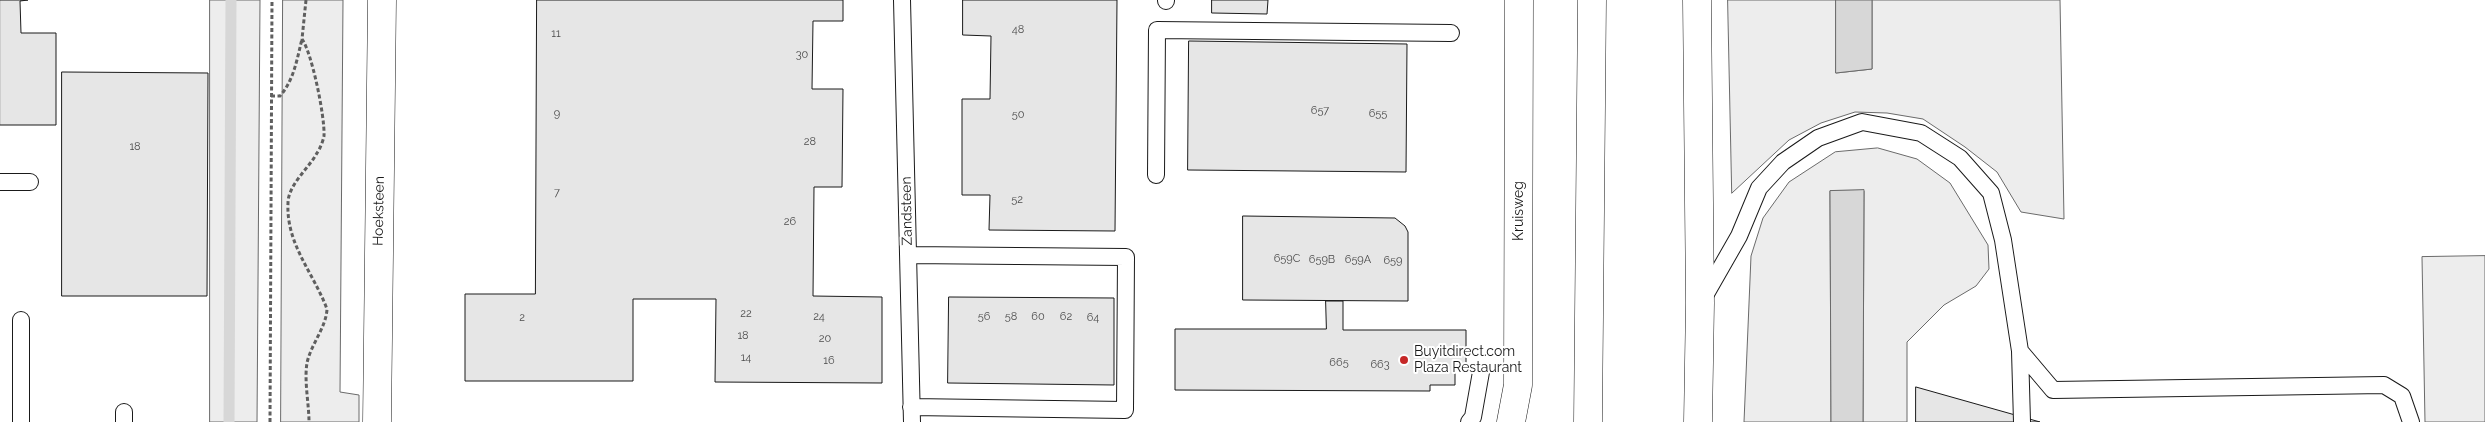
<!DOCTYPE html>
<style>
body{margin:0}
canvas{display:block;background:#fff}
</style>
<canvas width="2485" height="422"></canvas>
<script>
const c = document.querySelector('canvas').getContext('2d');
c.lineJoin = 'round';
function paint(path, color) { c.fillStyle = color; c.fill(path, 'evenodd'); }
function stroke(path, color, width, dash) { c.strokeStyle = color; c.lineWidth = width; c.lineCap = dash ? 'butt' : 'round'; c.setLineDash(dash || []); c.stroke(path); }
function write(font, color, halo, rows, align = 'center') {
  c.font = font + ' Raleway,sans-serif'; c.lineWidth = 4; c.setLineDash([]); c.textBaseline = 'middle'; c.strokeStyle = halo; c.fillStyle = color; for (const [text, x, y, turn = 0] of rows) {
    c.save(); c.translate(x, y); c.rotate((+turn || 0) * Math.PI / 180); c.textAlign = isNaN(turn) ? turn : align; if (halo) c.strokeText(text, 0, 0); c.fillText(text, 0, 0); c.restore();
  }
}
const built = new Path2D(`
 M210 0H260L257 422H210Z
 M283 0H343L340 392 359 395V422H281Z
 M1728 0H1836V73L1872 69V0H2060L2064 219 2021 212 1997 172 1965 147 1923 119 1887 113 1855 112 1821 123 1789 140 1732 193Z
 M1878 148 1917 159 1950 183 1988 245 1989 269 1976 286 1944 305 1907 342V422H1863L1864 191H1830L1831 422H1744L1751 256 1763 218 1789 182 1835 152Z
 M2485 256V422H2425L2422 257Z`);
paint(built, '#ededed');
stroke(built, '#6a6a6a', 1);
const water = new Path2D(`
 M1836 0H1872V69L1836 73Z
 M1864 190 1863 422H1831L1830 191Z`);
paint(water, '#d7d7d7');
stroke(water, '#6a6a6a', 1);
stroke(new Path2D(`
 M229 422 231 0`), '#d7d7d7', 11);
const building = new Path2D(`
 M0 0H28L20 1 21 33H56V125H0Z
 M537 0H843V21H813L812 89H843L842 187H814L813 296 882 297V383L715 382 716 299H633V381H465V294H535Z
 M963 0H1117L1115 231 989 230 990 195H962V99H990L991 36 963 35Z
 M1212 0H1268L1267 14 1212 13Z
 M1189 41 1407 44 1406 172 1188 170Z
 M62 72 208 73 207 296H62Z
 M1243 216 1395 218 1405 226 1408 232V301L1243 300Z
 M949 297 1114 298V385L948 383Z
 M1326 301H1343V330H1466V367L1455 366V385H1430V391L1175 390V329H1326Z
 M1916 387 2040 422H1916Z`);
paint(building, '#e6e6e6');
stroke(building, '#1a1a1a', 1);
const lane = new Path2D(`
 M902 0 912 422
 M1166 1V0
 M1156 175 1157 30 1451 33
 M0 182H30
 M908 255 1126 257 1125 410 911 407
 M1703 299 1739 236 1759 188 1783 162 1818 138 1862 122 1921 133 1960 158 1991 193 2003 240 2020 351 2022 422
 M2020 351 2053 390 2384 385 2402 396 2411 422
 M21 422V320
 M124 422V412
 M1469 422 1473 417 1481 372`);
const street = new Path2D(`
 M1511 422 1518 385 1519 0`);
const secondary = new Path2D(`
 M377 422 382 0`);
const highway = new Path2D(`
 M1697 0 1700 303 1698 422
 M1588 422 1592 0`);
stroke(lane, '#1a1a1a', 18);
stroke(street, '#1a1a1a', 29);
stroke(secondary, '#1a1a1a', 29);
stroke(highway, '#1a1a1a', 29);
stroke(new Path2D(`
 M306 0 302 39C312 53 325 117 324 136 323 141 320 149 317 153 309 168 288 185 288 203 286 244 313 272 327 309 326 328 311 344 307 363 304 381 309 404 309 422
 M271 96H280C294 80 297 59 302 39
 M270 422 272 0`), '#5f5f5f', 3, [4, 2.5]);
stroke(lane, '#fff', 16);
stroke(street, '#fff', 28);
stroke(secondary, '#fff', 28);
stroke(highway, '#fff', 28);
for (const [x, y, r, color] of [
 [1404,360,5,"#c62828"]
]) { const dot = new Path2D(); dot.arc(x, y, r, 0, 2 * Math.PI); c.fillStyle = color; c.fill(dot); stroke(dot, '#fff', 2); }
write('11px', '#4d4d4d', null, [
 ["48",1018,30],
 ["11",556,34],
 ["30",802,55],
 ["657",1320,111],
 ["9",557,114],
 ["655",1378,114],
 ["50",1018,115],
 ["28",810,142],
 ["18",135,147],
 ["7",557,193],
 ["52",1017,200],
 ["26",790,222],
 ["659C",1287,259],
 ["659B",1322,260],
 ["659A",1358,260],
 ["659",1393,261],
 ["22",746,314],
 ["24",819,317],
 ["56",984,317],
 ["58",1011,317],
 ["60",1038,317],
 ["62",1066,317],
 ["2",522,318],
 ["64",1093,318],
 ["18",743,336],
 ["20",825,339],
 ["14",746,358],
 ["16",829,361],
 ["665",1339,363],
 ["663",1380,365]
]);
write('14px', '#1a1a1a', '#fff', [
 ["Hoeksteen",379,211,-89],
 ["Zandsteen",907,211,-91],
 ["Kruisweg",1519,211,-90]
]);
write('14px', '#1a1a1a', '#fff', [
 ["Buyitdirect.com",1414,352],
 ["Plaza Restaurant",1414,368]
], 'left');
</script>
